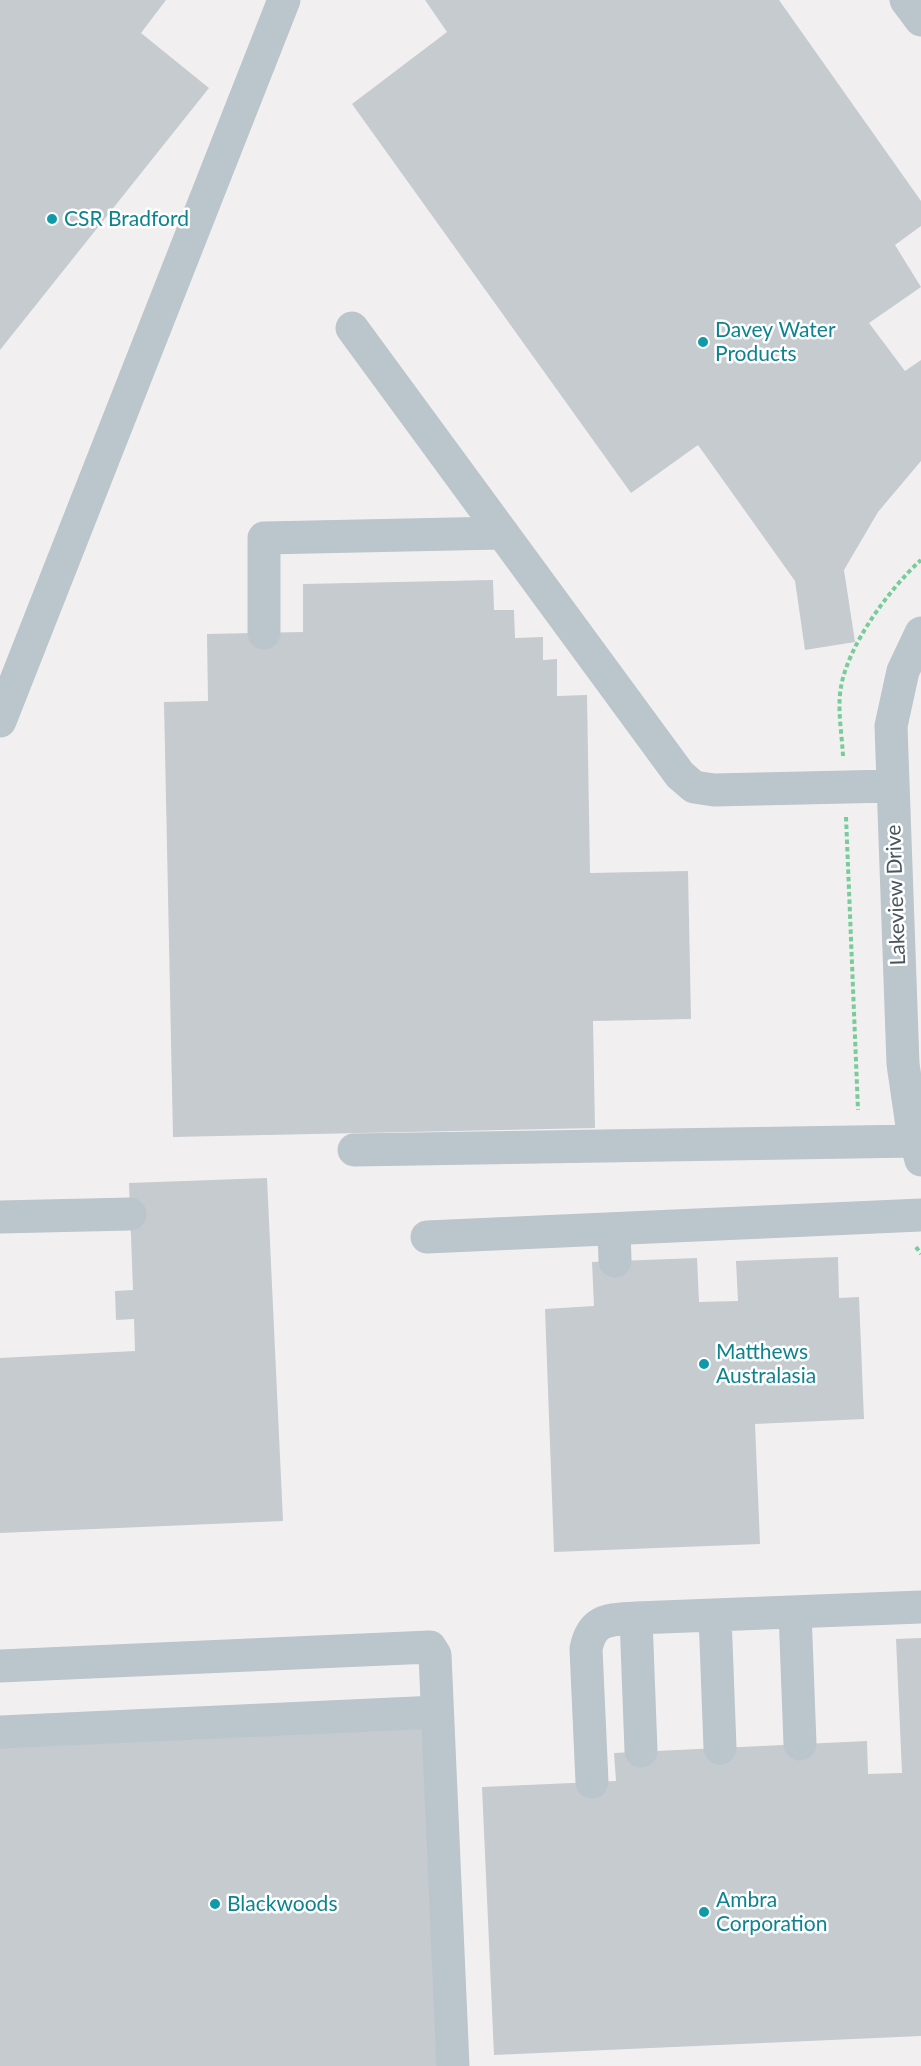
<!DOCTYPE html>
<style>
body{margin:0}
canvas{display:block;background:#f2eff0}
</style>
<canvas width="921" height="2066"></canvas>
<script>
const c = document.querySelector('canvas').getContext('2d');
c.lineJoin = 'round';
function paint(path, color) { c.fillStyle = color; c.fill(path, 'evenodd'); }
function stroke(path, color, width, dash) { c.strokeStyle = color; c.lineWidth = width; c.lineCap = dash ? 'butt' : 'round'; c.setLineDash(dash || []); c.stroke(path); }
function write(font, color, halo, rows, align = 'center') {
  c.font = font + ' Lato,sans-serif'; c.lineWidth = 5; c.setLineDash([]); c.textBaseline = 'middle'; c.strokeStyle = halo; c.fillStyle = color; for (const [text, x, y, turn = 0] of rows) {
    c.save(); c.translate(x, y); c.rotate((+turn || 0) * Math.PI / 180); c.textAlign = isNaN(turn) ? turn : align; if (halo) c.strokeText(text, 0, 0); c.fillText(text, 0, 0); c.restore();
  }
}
paint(new Path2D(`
 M0 0H166L141 33 209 88 0 350Z
 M425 0H779L921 201V226L895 245 921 287 869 323 905 371 921 360V461L878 512 844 570 855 642 805 650 795 581 698 445 631 493 352 104 447 32Z
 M493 580 494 610H514L515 638 543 637V660L557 659V696L587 695 590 873 688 871 691 1019 593 1021 595 1128 173 1137 164 702 208 701 207 634 303 632V584Z
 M267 1178 283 1521 0 1533V1358L135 1351 134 1319 116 1320 115 1291 133 1290 129 1183Z
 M838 1257 839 1298 859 1297 864 1419 755 1424 760 1544 554 1552 545 1309 594 1306 592 1262 697 1258 699 1302 738 1301 736 1261Z
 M921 1638V2036L494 2055 482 1787 616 1781 614 1753 867 1741 868 1774 902 1773 896 1639Z
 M423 1724 438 2066H0V1742Z`), '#c6cbcf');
stroke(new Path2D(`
 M843 756C842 734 837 709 841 687 848 645 890 588 921 560
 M846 817 858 1110
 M916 1247 921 1254`), '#77cd9a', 4, [4.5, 3]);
stroke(new Path2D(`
 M906 0 921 20
 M352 328 680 775 694 787 714 790 891 786
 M264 633V538L501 533
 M0 721 284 0
 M354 1150 915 1141
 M921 1160 912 1126 903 1064 891 726 903 671 921 633
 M0 1217 130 1214
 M614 1229 615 1261
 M427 1237 921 1215
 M795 1612 800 1744
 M715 1615 720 1748
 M636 1618 641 1751
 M0 1666 430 1647 435 1655 453 2066
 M0 1732 437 1712
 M592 1782 586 1649C592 1618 609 1620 636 1618L921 1607`), '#bbc5cc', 33);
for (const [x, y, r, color] of [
 [52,219,6,"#0f9aa8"],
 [703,342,6,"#0f9aa8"],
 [704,1364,6,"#0f9aa8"],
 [215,1904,6,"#0f9aa8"],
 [704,1912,6,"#0f9aa8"]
]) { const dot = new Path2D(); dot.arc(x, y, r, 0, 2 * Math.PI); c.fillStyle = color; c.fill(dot); stroke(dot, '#fff', 2); }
write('21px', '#0d838f', '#fff', [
 ["CSR Bradford",64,219],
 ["Davey Water",715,330],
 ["Products",715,354],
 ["Matthews",716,1352],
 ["Australasia",716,1376],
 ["Ambra",716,1900],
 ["Corporation",716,1924],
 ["Blackwoods",227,1904]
], 'left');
write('21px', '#48555d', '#fff', [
 ["Lakeview Drive",896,895,-92]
]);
</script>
